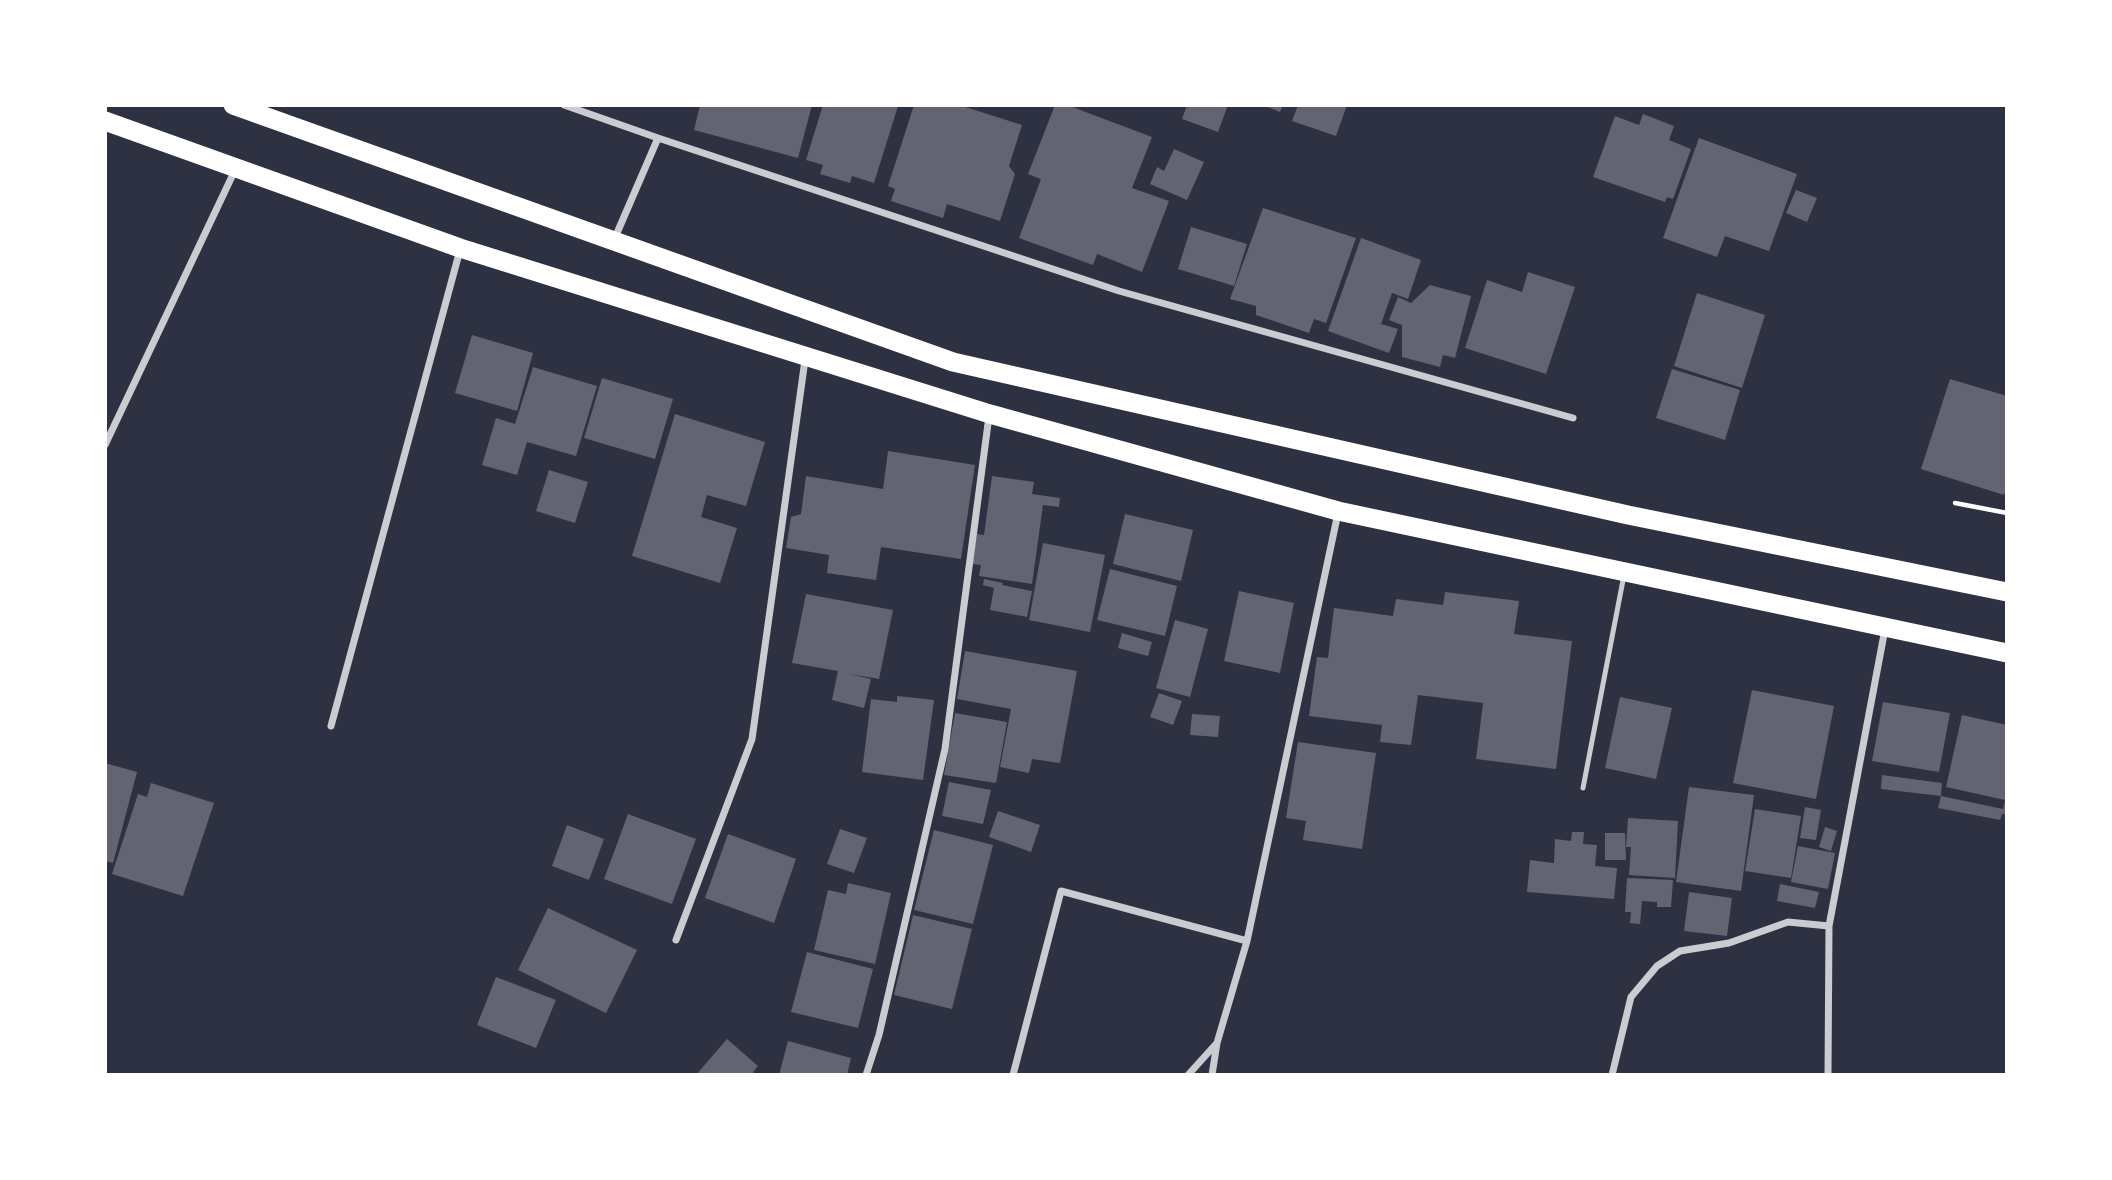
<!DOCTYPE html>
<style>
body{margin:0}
#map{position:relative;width:2112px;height:1180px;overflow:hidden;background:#2d3142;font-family:Signika,sans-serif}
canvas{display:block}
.frame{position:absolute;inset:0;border:107px solid #fff;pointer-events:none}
</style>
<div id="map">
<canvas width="2112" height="1180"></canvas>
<div class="frame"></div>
</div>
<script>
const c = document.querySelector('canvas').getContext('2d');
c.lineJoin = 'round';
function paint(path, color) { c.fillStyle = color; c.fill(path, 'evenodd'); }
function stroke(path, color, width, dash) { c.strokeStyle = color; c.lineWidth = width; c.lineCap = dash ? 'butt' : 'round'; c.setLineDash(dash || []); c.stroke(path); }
paint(new Path2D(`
 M700 105H812L798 158 694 130Z
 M823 105 898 106 874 183 852 176 850 183 820 174 823 165 806 160Z
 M914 105H959L1022 125 1009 166 1015 174 1000 221 947 204 943 218 891 201 895 189 888 186Z
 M1055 105H1067L1152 137 1132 188 1169 201 1142 272 1097 254 1093 265 1019 238 1041 179 1028 174Z
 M1187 105H1228L1218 132 1182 119Z
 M1263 105H1283L1280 112Z
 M1298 105H1347L1336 136 1292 121Z
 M1643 114 1674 126 1669 140 1691 149 1673 199 1667 197 1665 202 1593 177 1615 116 1639 125Z
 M1699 138 1797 174 1769 251 1725 236 1717 257 1663 238Z
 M1174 149 1204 162 1187 200 1150 184 1157 167 1164 171Z
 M1796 190 1817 198 1807 222 1786 213Z
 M1263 208 1356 238 1326 323 1314 319 1309 333 1256 315V306L1230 299Z
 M1191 227 1247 244 1234 286 1178 269Z
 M1361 238 1421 260 1408 299 1392 293 1381 324 1398 329 1389 353 1328 331Z
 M1528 272 1575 287 1546 374 1465 348 1487 280 1522 292Z
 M1430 285 1471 296 1455 358 1443 355 1440 367 1402 357V325L1389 320 1398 297 1411 303Z
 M1697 293 1765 315 1742 388 1674 366Z
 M472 335 533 353 517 411 455 393Z
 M533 367 597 386 576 456 527 442 517 475 482 465 496 418 515 424Z
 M1672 369 1740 390 1725 440 1656 418Z
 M602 378 673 399 655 459 584 438Z
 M1950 379 2007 396V487L2004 495 1921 469Z
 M675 414 765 442 746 506 707 495 701 517 737 528 720 583 632 556Z
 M888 451 975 465 961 559 881 547 876 580 827 573 829 555 786 548 791 517 801 514 806 476 883 489Z
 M549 470 588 482 575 523 536 511Z
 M992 476 1034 482 1032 494 1060 498 1059 507 1043 505 1032 584 979 576 981 565 972 564 977 534 984 535Z
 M1125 514 1193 530 1181 581 1113 564Z
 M1043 543 1105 555 1090 632 1029 620Z
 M1110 569 1177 586 1165 636 1097 620Z
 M984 579 1003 583 1002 585 1032 591 1027 617 990 610 994 588 983 585Z
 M1239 591 1294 603 1280 673 1224 661Z
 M1445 592 1519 601 1514 634 1572 641 1556 769 1476 759 1483 703 1418 695 1411 745 1380 742 1382 725 1309 716 1317 657 1328 658 1334 608 1393 616 1396 599 1443 605Z
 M806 594 893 610 879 679 849 674 871 679 864 708 832 700 838 671 792 663Z
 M1175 620 1208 629 1190 697 1156 688Z
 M1122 633 1152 642 1148 656 1118 648Z
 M965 651 1077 671 1060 763 1032 759 1029 773 1000 767 1011 709 957 699Z
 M1752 690 1834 706 1816 799 1733 783Z
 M1159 693 1182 701 1173 725 1150 717Z
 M897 696 934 700 923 780 862 772 871 699 897 702Z
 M1620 697 1672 708 1656 779 1605 768Z
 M1883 702 1950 713 1939 772 1872 761Z
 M955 713 1007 722 996 783 944 775Z
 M1192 714 1220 716 1218 737 1190 735Z
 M1962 715 2007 725V815L2002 814 2000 820 1938 808 1941 796 2003 809 2005 800 1946 787Z
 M1298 742 1376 753 1362 849 1303 840 1306 821 1286 818Z
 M105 763 137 772 113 863 105 861Z
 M1882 775 1942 783 1941 796 1881 789Z
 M949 782 991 790 983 824 942 816Z
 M151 783 214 803 183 896 112 874 138 794 147 797Z
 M1689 787 1754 795 1741 891 1676 882Z
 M1805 807 1821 810 1816 840 1800 838Z
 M1755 809 1801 816 1791 878 1745 871Z
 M998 811 1040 825 1031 852 989 837Z
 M628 814 696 839 672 904 604 879Z
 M1628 818 1678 821 1675 878 1629 875 1631 847H1626Z
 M567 825 604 839 589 880 552 866Z
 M1825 827 1837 831 1831 851 1819 847Z
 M840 829 867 838 854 873 827 864Z
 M934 830 993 845 973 924 914 910Z
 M1572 832H1584L1583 844 1597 845 1595 866 1617 868 1614 899 1527 892 1530 860 1554 863 1555 839 1571 841Z
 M1605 833H1625L1626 860H1605Z
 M728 834 796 859 774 923 705 898Z
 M1798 846 1835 853 1828 889 1791 882Z
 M1627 878 1673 880 1671 907H1657V902L1642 901 1640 924 1630 923 1631 912H1625Z
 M848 883 891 893 875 964 814 950 828 890 846 894Z
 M1780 884 1819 892 1815 908 1777 901Z
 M1689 892 1732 898 1727 936 1684 931Z
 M548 908 637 950 606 1013 518 970Z
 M913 915 972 929 952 1009 894 995Z
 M807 952 873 969 858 1028 791 1012Z
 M496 977 556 1000 536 1048 477 1025Z
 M727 1039 758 1066 753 1072 756 1075H696Z
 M788 1041 851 1058 847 1075H779Z`), '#626471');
stroke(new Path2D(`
 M1955 503 2007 513`), '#fff', 4.5);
stroke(new Path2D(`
 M1583 788 1624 575`), '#caccd0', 5);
stroke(new Path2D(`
 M564 105 658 138 614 240
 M658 138 1119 291 1573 418
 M105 445 235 170
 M331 726 460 250
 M676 940 752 739 805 360
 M866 1075 879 1035 945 749 989 416
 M1013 1075 1061 891 1247 941
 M1188 1075 1216 1044
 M1212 1075 1217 1043 1247 941 1338 513
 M1612 1075 1631 997 1657 966 1680 951 1729 943 1788 922 1829 926
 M1828 1075 1829 926 1885 629`), '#caccd0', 7);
stroke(new Path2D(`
 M233 105 953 362 1628 515 2007 592
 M105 121 460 248 990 414 1338 511 2007 653`), '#fff', 19);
</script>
